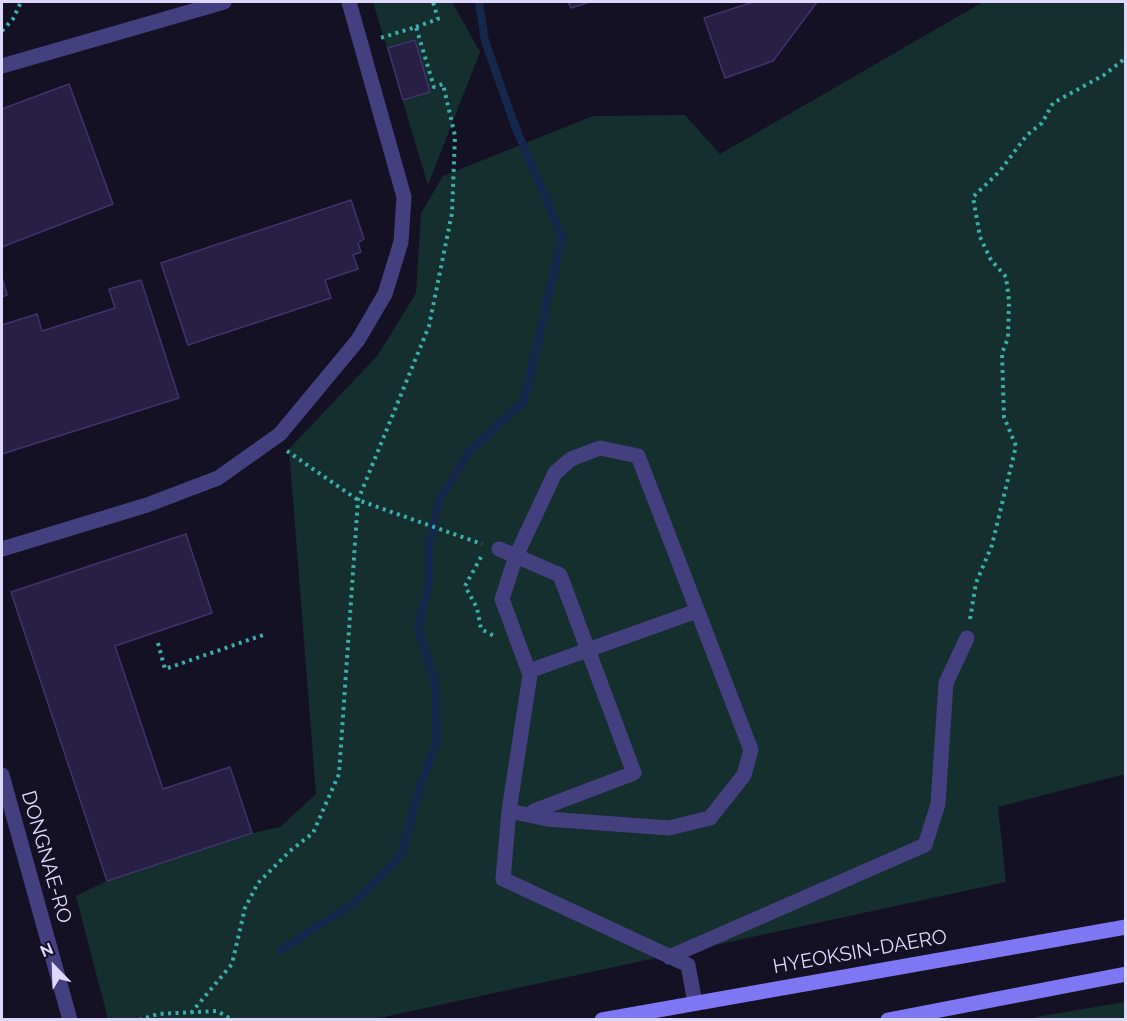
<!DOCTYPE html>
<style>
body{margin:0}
#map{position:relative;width:1127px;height:1021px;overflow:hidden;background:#151125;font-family:Raleway,sans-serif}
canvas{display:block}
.frame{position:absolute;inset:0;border:3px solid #ddd8fc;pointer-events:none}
.north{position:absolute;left:24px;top:937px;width:60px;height:60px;-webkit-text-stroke:4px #151125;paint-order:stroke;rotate:337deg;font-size:16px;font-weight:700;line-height:24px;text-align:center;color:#ddd8fc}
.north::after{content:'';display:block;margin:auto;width:21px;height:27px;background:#ddd8fc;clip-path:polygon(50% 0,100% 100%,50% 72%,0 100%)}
</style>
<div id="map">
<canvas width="1127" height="1021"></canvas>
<div class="frame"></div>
<div class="north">N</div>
</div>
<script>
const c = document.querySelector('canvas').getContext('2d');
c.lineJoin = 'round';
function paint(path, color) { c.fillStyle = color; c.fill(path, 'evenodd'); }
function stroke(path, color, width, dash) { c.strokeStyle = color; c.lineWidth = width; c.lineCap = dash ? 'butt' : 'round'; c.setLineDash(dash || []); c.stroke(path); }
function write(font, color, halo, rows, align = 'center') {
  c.font = font + ' Raleway,sans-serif'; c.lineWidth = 4.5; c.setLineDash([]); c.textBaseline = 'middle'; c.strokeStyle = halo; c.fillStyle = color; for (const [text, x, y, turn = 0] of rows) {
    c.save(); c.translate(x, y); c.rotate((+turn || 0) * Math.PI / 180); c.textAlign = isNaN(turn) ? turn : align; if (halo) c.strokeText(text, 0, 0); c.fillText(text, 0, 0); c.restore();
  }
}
paint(new Path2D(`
 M373 2H452L480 52 428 185Z
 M983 2H1125V774L998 807 1006 882 370 1020 108 1019 76 896 107 881 252 833 280 827 316 794 289 449 378 355 416 293 421 213 443 176 593 116 685 115 720 154Z
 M1125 1002V1019H1024Z`), '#152e2e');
stroke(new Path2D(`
 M281 950 355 902 401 855 421 783 437 741 435 683 418 628 429 583V544L440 498 470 451 524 401 562 237 515 126 485 41 479 2`), '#15284b', 8);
const building = new Path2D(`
 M568 2H590L571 8Z
 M753 2H817L773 61 725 78 704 18Z
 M415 40 430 92 403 100 388 48Z
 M69 84 113 204 2 247V109Z
 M351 200 364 239 358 243 361 252 353 255 358 269 325 280 331 298 188 345 161 263Z
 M2 278 7 295 2 297Z
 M141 280 179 398 2 454V325L37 314 42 331 115 308 109 289Z
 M186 534 212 613 115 646 163 789 230 767 252 833 107 881 11 592Z`);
paint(building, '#271f44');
stroke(building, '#40336e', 1.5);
stroke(new Path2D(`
 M416 27 438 19 433 2
 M2 31 13 19 21 2
 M287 451 358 500 482 544
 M481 557 465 586 477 608 481 629 494 636
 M970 619 976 583 992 545 1016 446 1004 417 1002 353 1008 338 1009 300 1006 277 991 260 980 237 973 197 1000 171 1027 135 1042 123 1053 103 1104 75 1123 60 1126 55
 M158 643 165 669 263 635
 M191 1013 232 964 245 908 258 883 290 851 313 833 339 774 358 500 429 326 452 213 455 136 443 84 434 87 416 27 377 39
 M139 1020 158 1014 217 1011 233 1020`), '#3aaeab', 4, [3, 4.5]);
stroke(new Path2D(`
 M2 66 224 2
 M2 549 147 505 218 478 280 434 358 340 385 294 401 242 404 197 349 2
 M499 549 516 556 555 473 571 459 600 448 638 456 751 750 744 775 710 818 669 828 547 819 509 811 503 879 688 965 695 1003
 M529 671 697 611
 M509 811 530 675 502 599 516 556 560 575 634 773 534 811 529 815
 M669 957 925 845 938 804 946 683 967 638`), '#444080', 15);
stroke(new Path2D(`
 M2 775 70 1020`), '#444080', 15);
stroke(new Path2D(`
 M602 1020 1126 927
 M888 1020 1126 974`), '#7e77f4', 15);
write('20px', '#ddd8fc', '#151125', [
 ["DONGNAE-RO",46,857,74],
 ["HYEOKSIN-DAERO",860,952,-10]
]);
</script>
